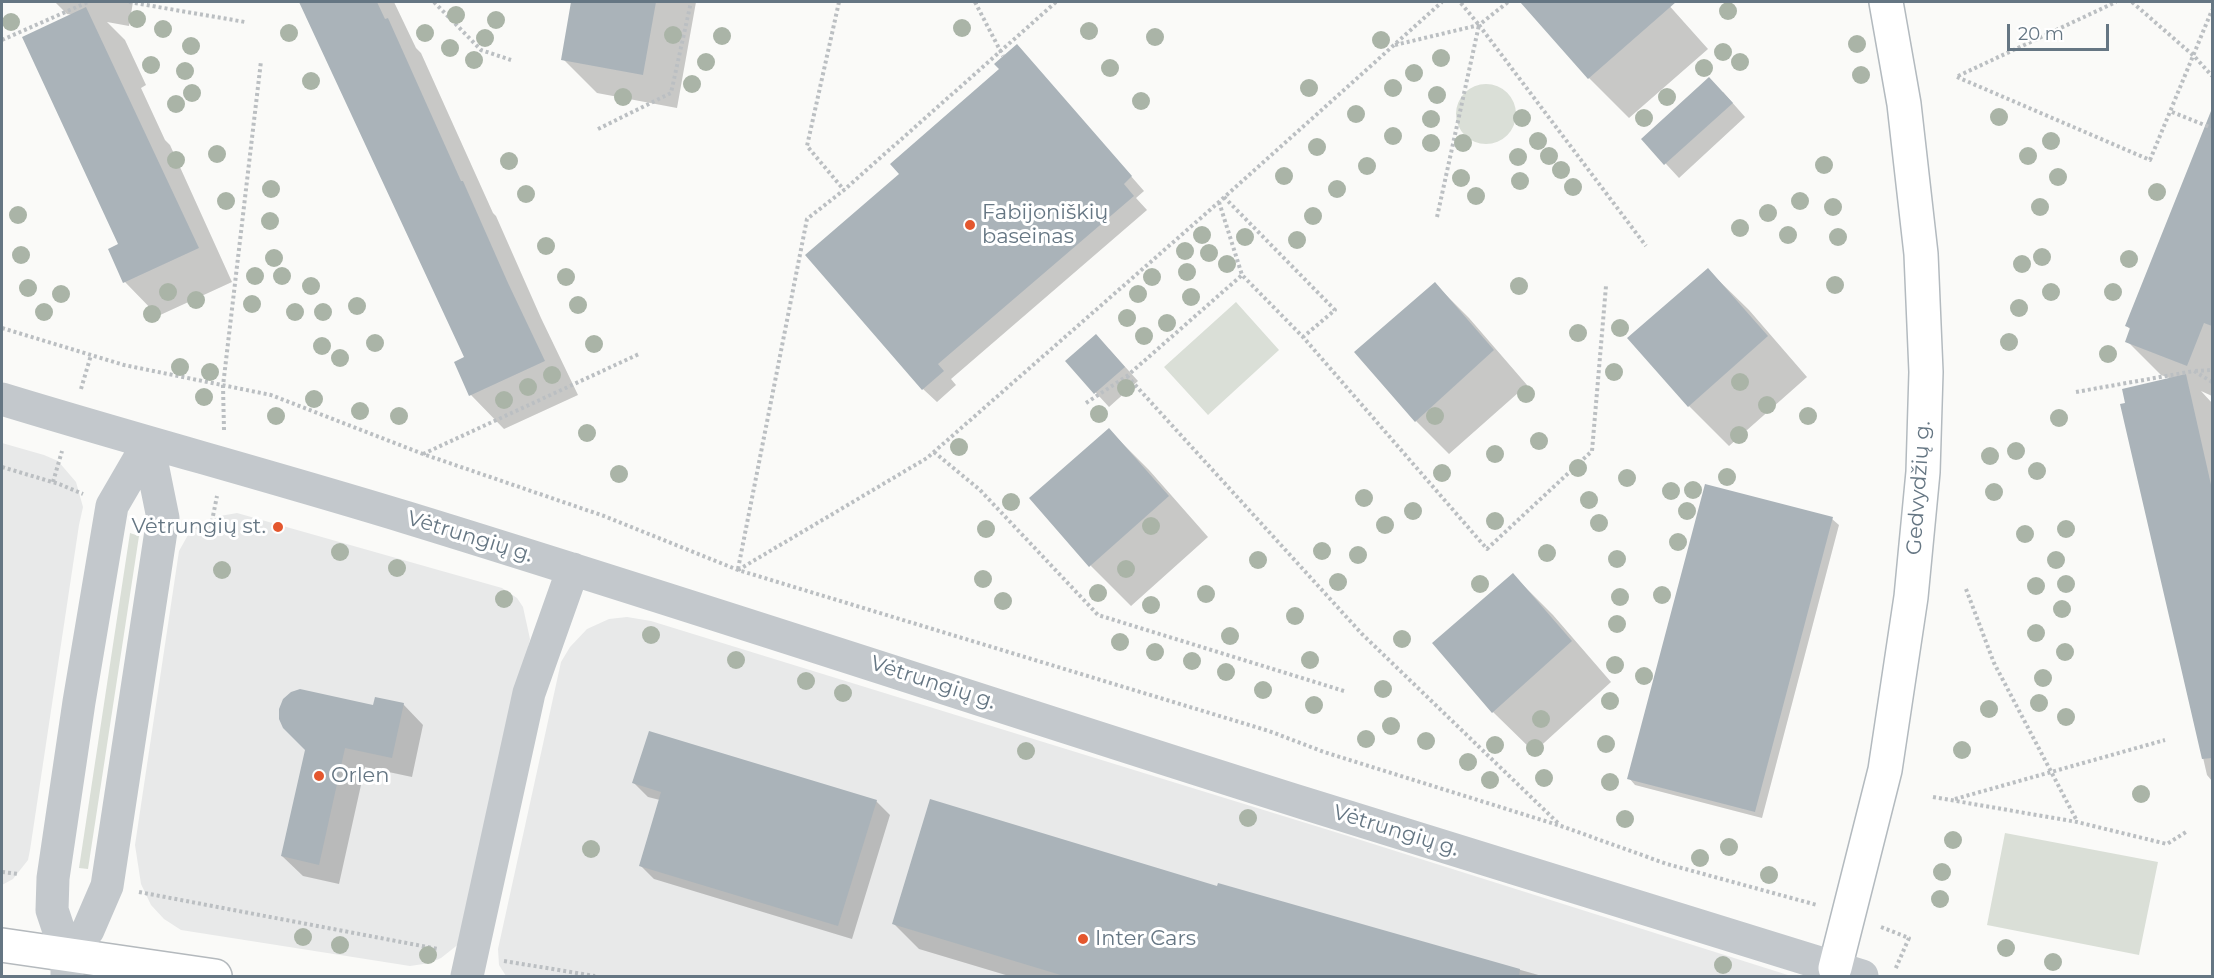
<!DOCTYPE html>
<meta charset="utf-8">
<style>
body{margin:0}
#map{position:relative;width:2214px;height:978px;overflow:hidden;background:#fafaf8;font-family:Montserrat,sans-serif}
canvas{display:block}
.frame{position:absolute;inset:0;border:3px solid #657683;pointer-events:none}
.scale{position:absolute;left:2007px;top:24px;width:102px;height:27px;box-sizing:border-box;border:3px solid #657683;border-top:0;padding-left:8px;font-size:18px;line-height:21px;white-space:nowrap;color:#657683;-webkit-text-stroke:4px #fff;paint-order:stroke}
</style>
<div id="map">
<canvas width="2214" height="978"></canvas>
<div class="frame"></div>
<div class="scale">20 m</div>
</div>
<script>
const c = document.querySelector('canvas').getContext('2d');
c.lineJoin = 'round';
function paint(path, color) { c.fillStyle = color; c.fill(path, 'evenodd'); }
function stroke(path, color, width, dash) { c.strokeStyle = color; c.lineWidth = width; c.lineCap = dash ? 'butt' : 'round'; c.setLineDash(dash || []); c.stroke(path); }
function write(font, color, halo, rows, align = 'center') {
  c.font = font + ' Montserrat,sans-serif'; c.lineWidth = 6; c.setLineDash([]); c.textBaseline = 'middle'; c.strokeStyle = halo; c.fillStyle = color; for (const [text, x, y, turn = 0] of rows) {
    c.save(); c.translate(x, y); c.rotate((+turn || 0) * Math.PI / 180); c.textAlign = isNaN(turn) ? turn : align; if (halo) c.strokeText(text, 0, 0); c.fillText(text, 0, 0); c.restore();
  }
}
paint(new Path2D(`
 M2 443 44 455 58 461 76 482 83 507 79 525 30 850 28 860 13 879 2 885Z
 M237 513 502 588 517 598 523 607 530 639 471 896 460 943 441 958 430 963 410 966 181 930 164 919 151 905 141 884 135 845 179 551 188 535 205 523 220 516Z
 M627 617 651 621 1348 836 1791 976H506L499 965 498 949 561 662 570 647 587 629 609 619Z`), '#e8e9e9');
paint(new Path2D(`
 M1456 114a30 30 0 1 1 60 0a30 30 0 1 1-60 0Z
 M1236 302 1279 350 1208 415 1164 367Z
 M130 533 139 536 88 869 79 868Z
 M2005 833 2158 862 2139 955 1987 925Z`), '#dadfd7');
paint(new Path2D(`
 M55 2H133L129 26 107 22 125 40 146 85 141 88 165 140 170 145 232 282 158 316 125 282 120 245 73 15 67 14Z
 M301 2H394L416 48 421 53 493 213 496 216 541 318 578 395 504 429 471 395 466 358Z
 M585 2H696L677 108 597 93 563 59 580 28Z
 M1539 2H1666L1708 49 1629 118 1589 78 1529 9Z
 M1017 46 1144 191 1136 198 1147 210 951 379 956 385 937 402 923 389 901 174 1001 69Z
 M1723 92 1745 117 1679 178 1643 139Z
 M2212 132V396L2201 391 2212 403V781L2207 775 2122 405 2172 379 2161 375 2127 341 2131 330 2126 325Z
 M1708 270 1749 310 1807 377 1729 446 1689 406Z
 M1435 284 1469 318 1527 385 1449 454 1416 421Z
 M1109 349 1138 381 1109 407 1067 361Z
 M1109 430 1149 470 1208 537 1131 606 1091 566Z
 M1832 519 1839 525 1762 818 1635 785 1629 778Z
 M1513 575 1553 615 1611 682 1534 752 1493 712 1434 643Z
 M403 704 423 725 412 777 365 767 339 884 303 876 282 856 307 750Z
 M634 783 876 801 890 815 852 939 654 879 640 865 660 800 648 797Z
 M1219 885 1542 976H1009L919 949 893 923 1218 888Z`), '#0003');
paint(new Path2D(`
 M299 2H377L385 19 388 18 461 181H463L508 283 545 361 469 396 454 362 464 357Z
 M571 2H656L643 75 561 60Z
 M1520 2H1676L1588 79Z
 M86 7 199 248 123 283 108 249 118 244 22 37Z
 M1017 44 1132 176 1124 184 1134 196 938 364 944 371 922 390 805 255 899 174 890 164 999 69 994 64Z
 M1709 77 1733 103 1664 165 1641 139Z
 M2211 111H2212V326L2204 323 2187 366 2125 342 2130 328 2125 326Z
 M1708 268 1768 336 1688 407 1627 338Z
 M1435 282 1494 350 1415 422 1354 352Z
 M1096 334 1125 367 1094 394 1065 361Z
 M2186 374 2212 489V758L2202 759 2120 404 2125 403 2122 389Z
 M1109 428 1169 496 1089 567 1029 498Z
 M1705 484 1833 517 1755 812 1627 779Z
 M1513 573 1572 641 1492 713 1432 643Z
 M300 689 373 705 375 697 404 703 392 758 345 748 319 865 281 856 305 750 283 728 279 719V709L283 699 291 692Z
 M649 731 877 800 838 926 639 866 661 792 632 783Z
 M930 799 1217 886 1218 883 1520 969 1519 976H1064L892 924Z`), '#aab3b9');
const secondary = new Path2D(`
 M1835 968 1885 770 1911 597 1923 472 1926 372 1921 254 1904 104 1886 2`);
const trunk = new Path2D(`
 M2 945 215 976`);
stroke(secondary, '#b3babf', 36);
stroke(trunk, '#b4b9bd', 36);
stroke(new Path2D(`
 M129 2 245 22
 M434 2 481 50 511 60
 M839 2 807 146 844 190
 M975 2 1003 56
 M2132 2 2195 57 2212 76
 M1479 25 1646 246
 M2 40 88 2
 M1395 45 1479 25 1508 2
 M1958 76 2116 2
 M1957 77 2150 160 2212 10
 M2172 112 2212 128
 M598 129 671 93 691 2
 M1224 197 1335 310 1303 337
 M1219 202 1242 275 1303 337 1487 549 1592 451 1606 286
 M1437 217 1479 25 1460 2
 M2 328 124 365 271 395 423 454 604 516 738 570 1269 731 1324 752 1561 826 1667 864 1817 905
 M2195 371 2212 370
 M1127 376 1362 634 1559 824
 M81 389 91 355
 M2076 392 2194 371 2212 382
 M1086 403 1127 376 1242 275
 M224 430 223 386 261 61
 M934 452 980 490 1098 615 1344 691
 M423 454 639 354
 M2 467 59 484 83 494
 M53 482 62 451
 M196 527 210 531 217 496
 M738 569 807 219 844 190 1056 2
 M738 570 927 458 1219 202 1442 2
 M1966 589 1994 663 2077 821
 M1933 797 2077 822 2167 844 2186 832
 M1955 799 2165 740
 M2 872 19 874
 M139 892 438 949
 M1881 927 1909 938 1895 970
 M504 961 595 976`), '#bbbfc2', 4, [3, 3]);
stroke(new Path2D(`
 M2 399C136 440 271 476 405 517 708 610 1008 710 1310 805 1494 863 1678 918 1862 976
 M67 955 88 930 107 886 163 518 148 444
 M67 976V955L52 910 53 878 79 702 112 506 148 444
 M467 976 529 693 573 569`), '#c3c8cc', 33);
stroke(secondary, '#fff', 33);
stroke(trunk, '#fff', 33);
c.fillStyle = '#aab4a7';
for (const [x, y] of [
 [1728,11],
 [456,15],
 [137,19],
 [496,20],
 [11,22],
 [962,28],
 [163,29],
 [1089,31],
 [289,33],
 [425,33],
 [673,35],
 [722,36],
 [1155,37],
 [485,38],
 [1381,40],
 [1857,44],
 [191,46],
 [450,48],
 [1723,52],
 [1441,58],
 [474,60],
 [706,62],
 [1740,62],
 [151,65],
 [1110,68],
 [1704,68],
 [185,71],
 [1414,73],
 [1861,75],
 [311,81],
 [692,84],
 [1309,88],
 [1393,88],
 [192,93],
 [1437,95],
 [623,97],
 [1667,97],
 [1141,101],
 [176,104],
 [1356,114],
 [1999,117],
 [1522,118],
 [1644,118],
 [1431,119],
 [1393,136],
 [1538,141],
 [2051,141],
 [1431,143],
 [1463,143],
 [1317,147],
 [217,154],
 [1549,156],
 [2028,156],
 [1518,157],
 [176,160],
 [509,161],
 [1824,165],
 [1367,166],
 [1561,170],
 [1284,176],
 [2058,177],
 [1461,178],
 [1520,181],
 [1573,187],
 [271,189],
 [1337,189],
 [2157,192],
 [526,194],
 [1476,196],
 [226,201],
 [1800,201],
 [1833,207],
 [2040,207],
 [1768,213],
 [18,215],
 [1313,216],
 [270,221],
 [1740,228],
 [1202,235],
 [1788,235],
 [1245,237],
 [1838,237],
 [1297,240],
 [546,246],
 [1185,251],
 [1209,253],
 [21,255],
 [2042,257],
 [274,258],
 [2129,259],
 [1227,264],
 [2022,264],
 [1187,272],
 [255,276],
 [282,276],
 [566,277],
 [1152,277],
 [1835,285],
 [311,286],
 [1519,286],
 [28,288],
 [168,292],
 [2051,292],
 [2113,292],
 [61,294],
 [1138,294],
 [1191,297],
 [196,300],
 [252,304],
 [578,305],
 [357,306],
 [2019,308],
 [44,312],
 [295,312],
 [323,312],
 [152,314],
 [1127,318],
 [1167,323],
 [1620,328],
 [1578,333],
 [1144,336],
 [2009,342],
 [375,343],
 [594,344],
 [322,346],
 [2108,354],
 [340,358],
 [180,367],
 [210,372],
 [1614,372],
 [552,375],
 [1740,382],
 [528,387],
 [1126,388],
 [1526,394],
 [204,397],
 [314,399],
 [504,400],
 [1767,405],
 [360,411],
 [1099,414],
 [276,416],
 [399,416],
 [1435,416],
 [1808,416],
 [2059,418],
 [587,433],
 [1739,435],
 [1539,441],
 [959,447],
 [2016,451],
 [1495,454],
 [1990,456],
 [1578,468],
 [2037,471],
 [1442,473],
 [619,474],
 [1727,477],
 [1627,478],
 [1693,490],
 [1671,491],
 [1994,492],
 [1364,498],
 [1589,500],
 [1011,502],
 [1413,511],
 [1687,511],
 [1495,521],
 [1599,523],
 [1385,525],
 [1151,526],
 [986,529],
 [2066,529],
 [2025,534],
 [1678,542],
 [1322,551],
 [340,552],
 [1547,553],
 [1358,555],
 [1617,559],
 [1258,560],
 [2056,560],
 [397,568],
 [1126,569],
 [222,570],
 [983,579],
 [1338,582],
 [1480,584],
 [2066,584],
 [2036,586],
 [1098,593],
 [1206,594],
 [1662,595],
 [1620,597],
 [504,599],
 [1003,601],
 [1151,605],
 [2062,609],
 [1295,616],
 [1617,624],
 [2036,633],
 [651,635],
 [1230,636],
 [1402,639],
 [1120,642],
 [1155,652],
 [2065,652],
 [736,660],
 [1310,660],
 [1192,661],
 [1615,665],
 [1226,672],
 [1644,676],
 [2043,678],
 [806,681],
 [1383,689],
 [1263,690],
 [843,693],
 [1610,701],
 [2039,703],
 [1314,705],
 [1989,709],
 [2066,717],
 [1541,719],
 [1391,726],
 [1366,739],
 [1426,741],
 [1606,744],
 [1495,745],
 [1535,748],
 [1962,750],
 [1026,751],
 [1468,762],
 [1544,778],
 [1490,780],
 [1610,782],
 [2141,794],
 [1248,818],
 [1625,819],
 [1953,840],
 [1729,847],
 [591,849],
 [1700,858],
 [1942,872],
 [1769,875],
 [1940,899],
 [303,937],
 [340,945],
 [2006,948],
 [428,955],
 [2053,962],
 [1723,965]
]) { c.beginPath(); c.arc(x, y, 9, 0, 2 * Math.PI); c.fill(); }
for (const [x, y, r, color] of [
 [970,225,6,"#e4572e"],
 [278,527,6,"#e4572e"],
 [319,776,6,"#e4572e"],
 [1083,939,6,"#e4572e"]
]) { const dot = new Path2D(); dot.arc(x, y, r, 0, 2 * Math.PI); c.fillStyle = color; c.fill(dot); stroke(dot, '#fff', 2); }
write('21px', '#657683', '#fff', [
 ["Fabijoniškių",982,213],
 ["baseinas",982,237],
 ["Vėtrungių st.",266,527,"right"],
 ["Orlen",331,776],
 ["Inter Cars",1095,939]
], 'left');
write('21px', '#657683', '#fff', [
 ["Gedvydžių g.",1919,488,-86],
 ["Vėtrungių g.",470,537,17],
 ["Vėtrungių g.",933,683,18],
 ["Vėtrungių g.",1396,831,17]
]);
</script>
